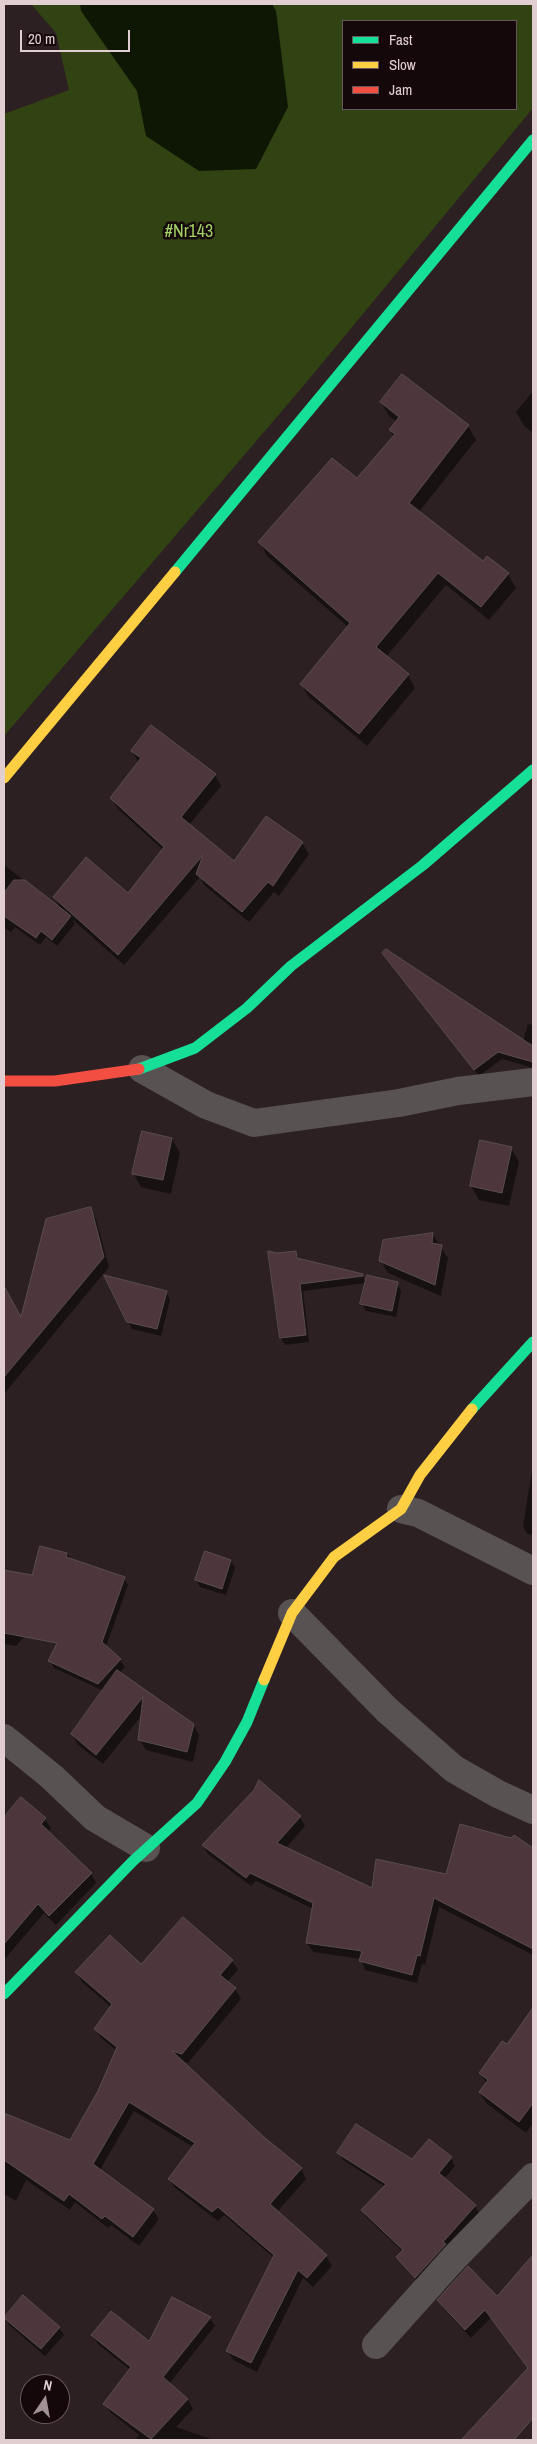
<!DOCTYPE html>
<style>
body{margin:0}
#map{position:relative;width:537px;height:2444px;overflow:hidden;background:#2d2023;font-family:"Archivo Narrow",sans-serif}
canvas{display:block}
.frame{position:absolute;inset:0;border:5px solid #e1ced1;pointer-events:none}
.legend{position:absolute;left:342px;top:20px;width:175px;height:90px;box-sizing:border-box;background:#14080b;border:1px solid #66575a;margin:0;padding:6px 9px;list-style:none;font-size:15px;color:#e1ced1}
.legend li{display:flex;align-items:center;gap:10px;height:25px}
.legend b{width:25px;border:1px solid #66575a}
.north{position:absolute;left:20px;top:2374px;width:50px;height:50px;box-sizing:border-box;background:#14080b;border:1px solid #66575a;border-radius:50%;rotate:12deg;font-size:14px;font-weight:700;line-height:20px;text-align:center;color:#e1ced1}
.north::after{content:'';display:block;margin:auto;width:18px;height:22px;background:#a29194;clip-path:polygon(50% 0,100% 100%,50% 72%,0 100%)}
.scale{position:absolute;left:20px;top:30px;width:110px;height:22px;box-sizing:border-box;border:2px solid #e1ced1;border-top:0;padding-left:6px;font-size:15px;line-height:18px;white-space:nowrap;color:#e1ced1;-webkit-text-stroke:4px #14080b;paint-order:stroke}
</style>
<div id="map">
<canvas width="537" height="2444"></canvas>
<div class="frame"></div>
<ul class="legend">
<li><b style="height:6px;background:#16e098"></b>Fast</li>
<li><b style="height:6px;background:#ffcf43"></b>Slow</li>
<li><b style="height:6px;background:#f24e42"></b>Jam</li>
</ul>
<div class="north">N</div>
<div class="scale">20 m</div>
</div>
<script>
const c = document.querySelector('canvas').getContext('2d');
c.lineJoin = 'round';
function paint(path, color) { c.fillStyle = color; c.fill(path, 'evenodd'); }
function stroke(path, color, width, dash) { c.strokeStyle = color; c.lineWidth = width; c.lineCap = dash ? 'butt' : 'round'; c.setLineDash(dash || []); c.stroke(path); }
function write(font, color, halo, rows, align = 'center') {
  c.font = font + ' "Archivo Narrow",sans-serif'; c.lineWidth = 5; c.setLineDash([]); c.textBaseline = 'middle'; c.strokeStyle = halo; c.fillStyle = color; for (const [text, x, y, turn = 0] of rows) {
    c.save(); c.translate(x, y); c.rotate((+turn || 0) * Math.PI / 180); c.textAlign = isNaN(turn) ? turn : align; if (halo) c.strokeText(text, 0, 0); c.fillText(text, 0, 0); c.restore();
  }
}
paint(new Path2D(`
 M31 4H533V108L305 384 4 736V114L69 90 56 33ZM343 21H516V109H343Z`), '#314312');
paint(new Path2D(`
 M80 4H272L276 11 288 107 256 169 199 171 146 136 137 91 81 11Z`), '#0e1703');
paint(new Path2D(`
 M533 391V433L524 426 516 412Z
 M381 402 468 426 476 440 419 512 483 563 508 574 516 588 489 620 446 585 386 657 408 675 415 688 367 746 309 697 301 684 348 627 267 556 260 542 357 480 394 437 390 430 397 422 389 416Z
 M132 751 215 775 221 786 189 825 234 863 302 843 309 854 279 896 274 892 249 922 204 885 200 877 124 965 72 919 75 924 57 946 46 937 40 945 15 927 11 932 4 928V865L61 909 54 897 128 895 163 850 118 809 111 798 139 763Z
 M388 960 523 1041 528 1024 533 1025V1068L502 1059 479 1076Z
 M172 1139 180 1153 171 1194 141 1187 133 1173Z
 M511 1148 519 1162 509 1206 479 1200 471 1186Z
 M90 1209 96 1219 109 1267 4 1394V1288L22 1320Z
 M433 1235 448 1258 441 1296 388 1273 381 1261Z
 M295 1252 300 1260 362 1275 366 1282 397 1283 401 1291 396 1317 366 1311 362 1304 366 1283 303 1291 309 1342 285 1345 281 1338Z
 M166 1292 170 1300 161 1336 132 1329 128 1321Z
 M533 1464V1535L527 1534 523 1526Z
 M67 1554 81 1573 16 1646 4 1644V1571L33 1577Z
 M231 1561 235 1568 226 1595 200 1587 196 1580Z
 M124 1578 128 1585 106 1647 120 1660 125 1667 119 1673 193 1724 199 1735 193 1762 146 1750 139 1739 142 1715 103 1764 78 1745 72 1734 104 1691 54 1668 50 1661Z
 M4 1811 8 1814 45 1819 51 1828 48 1832 91 1873 96 1883 56 1925 44 1913 4 1960Z
 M300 1817 305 1826 286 1848 374 1890 447 1875 521 1841 533 1849V1955L439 1907 425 1965 422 1964 417 1983 365 1970 361 1959 313 1952 307 1943 313 1909 256 1881 251 1886 208 1854 203 1845Z
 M232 1961 238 1970 227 1982 235 1989 241 1999 188 2063 181 2061 264 2139 301 2169 306 2179 277 2212 326 2256 332 2266 313 2287 303 2278 257 2372 233 2360 228 2351 274 2258 224 2215 218 2221 175 2188 169 2179 193 2147 134 2111 100 2170 153 2210 159 2219 139 2246 111 2225 108 2228 75 2202 70 2210 26 2180 16 2201 4 2194V2128L9 2116 71 2141 99 2092 117 2051 101 2038 95 2029 111 2007 82 1982 77 1972Z
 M533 2010V2123L526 2133 487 2104 480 2093 487 2084 480 2073 507 2046Z
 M339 2153 412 2161 451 2158 455 2166 444 2179 475 2206 479 2213 420 2284 397 2257 403 2252 366 2217 362 2210 385 2187 343 2160Z
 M533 2259V2398L523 2390 528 2369 491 2318 471 2338 444 2309 439 2300 497 2298Z
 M23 2297 59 2328 64 2335 45 2356 9 2325 5 2318Z
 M210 2318 215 2326 169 2384 188 2400 193 2409 176 2427 214 2440H135L139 2435 110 2412 105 2404 130 2370 98 2344 92 2335 150 2343Z`), '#0007');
const building = new Path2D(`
 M402 374 469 425 409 503 483 561 487 556 509 573 481 607 438 573 376 647 409 674 359 734 300 684 350 623 258 542 332 458 357 478 395 434 389 430 399 417 380 402Z
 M151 725 216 774 181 817 234 861 266 816 303 842 273 886 268 882 242 912 196 874 203 855 118 955 53 897 86 857 128 893 164 847 110 798 141 758 131 751Z
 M14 880H25L71 916 52 940 41 931 36 938 4 916V893Z
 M386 949 533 1046V1062L498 1052 474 1070 382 953Z
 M142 1131 172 1138 163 1180 132 1174Z
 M480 1140 512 1147 502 1193 470 1186Z
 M91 1207 104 1257 4 1377V1286L21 1317 46 1219Z
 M433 1233 432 1243 442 1245 435 1285 379 1261 383 1240Z
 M268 1251 277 1253 296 1251 297 1258 363 1274V1276L300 1284 306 1335 280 1338Z
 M104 1275 167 1291 157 1329 127 1322Z
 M367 1275 398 1282 392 1311 360 1304Z
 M40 1546 67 1553 66 1557 125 1577 102 1642 121 1659 98 1684 48 1661 57 1643 4 1633V1570L32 1575Z
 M205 1551 231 1560 222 1589 195 1580Z
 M117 1670 194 1724 187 1752 138 1740 143 1697 96 1755 71 1734Z
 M259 1780 301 1816 277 1843 372 1888 376 1859 446 1874 460 1824 511 1838 514 1835 533 1848V1949L434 1898 420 1956 417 1955 412 1975 359 1961 362 1951 306 1943 313 1903 250 1873 246 1878 202 1845 254 1790Z
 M21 1797 46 1818 41 1824 92 1873 49 1916 38 1904 4 1944V1817Z
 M183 1917 233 1960 220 1975 236 1988 182 2054 172 2051 265 2138 302 2168 270 2204 327 2255 307 2278 298 2270 251 2363 226 2351 274 2255 218 2207 212 2212 168 2179 195 2143 129 2102 93 2164 154 2209 133 2237 105 2216 102 2219 69 2194 64 2201 4 2160V2113L70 2140 98 2091 117 2047 94 2029 112 2004 75 1972 110 1935 141 1964Z
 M533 2008V2103L519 2122 479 2092 488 2080 479 2073 502 2041 507 2044Z
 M356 2124 412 2159 429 2139 452 2157 439 2173 476 2205 443 2242 446 2244 415 2278 396 2257 403 2250 361 2210 386 2184 337 2153Z
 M533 2255V2418L514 2440H461L528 2368 485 2310 465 2330 437 2300 468 2266 497 2296Z
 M23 2295 60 2327 41 2349 4 2318Z
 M172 2297 211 2317 163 2377 188 2399 151 2439 103 2404 131 2367 91 2335 111 2311 149 2341Z`);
paint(building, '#4d373d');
stroke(building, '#594d50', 1);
stroke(new Path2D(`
 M142 1069 206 1105 254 1123 399 1103 458 1091 533 1082
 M401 1509 418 1513 533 1571
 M292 1613 387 1710 454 1769 498 1794 533 1810
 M4 1738 52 1777 95 1818 146 1848
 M376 2345 454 2258 533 2177`), '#585253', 28);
stroke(new Path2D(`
 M175 572 533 140
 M139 1069 195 1048 247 1008 291 966 423 865 533 770
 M472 1409 533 1342
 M4 1994 133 1861 197 1803 225 1762 247 1722 264 1680`), '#16e098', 11);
stroke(new Path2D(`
 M4 778 175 572
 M264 1680 292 1613 334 1557 401 1509 420 1475 472 1409`), '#ffcf43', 11);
stroke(new Path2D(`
 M4 1081H55L139 1069`), '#f24e42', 11);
write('18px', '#a2d263', '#14080b', [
 ["#Nr143",189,232]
]);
</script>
